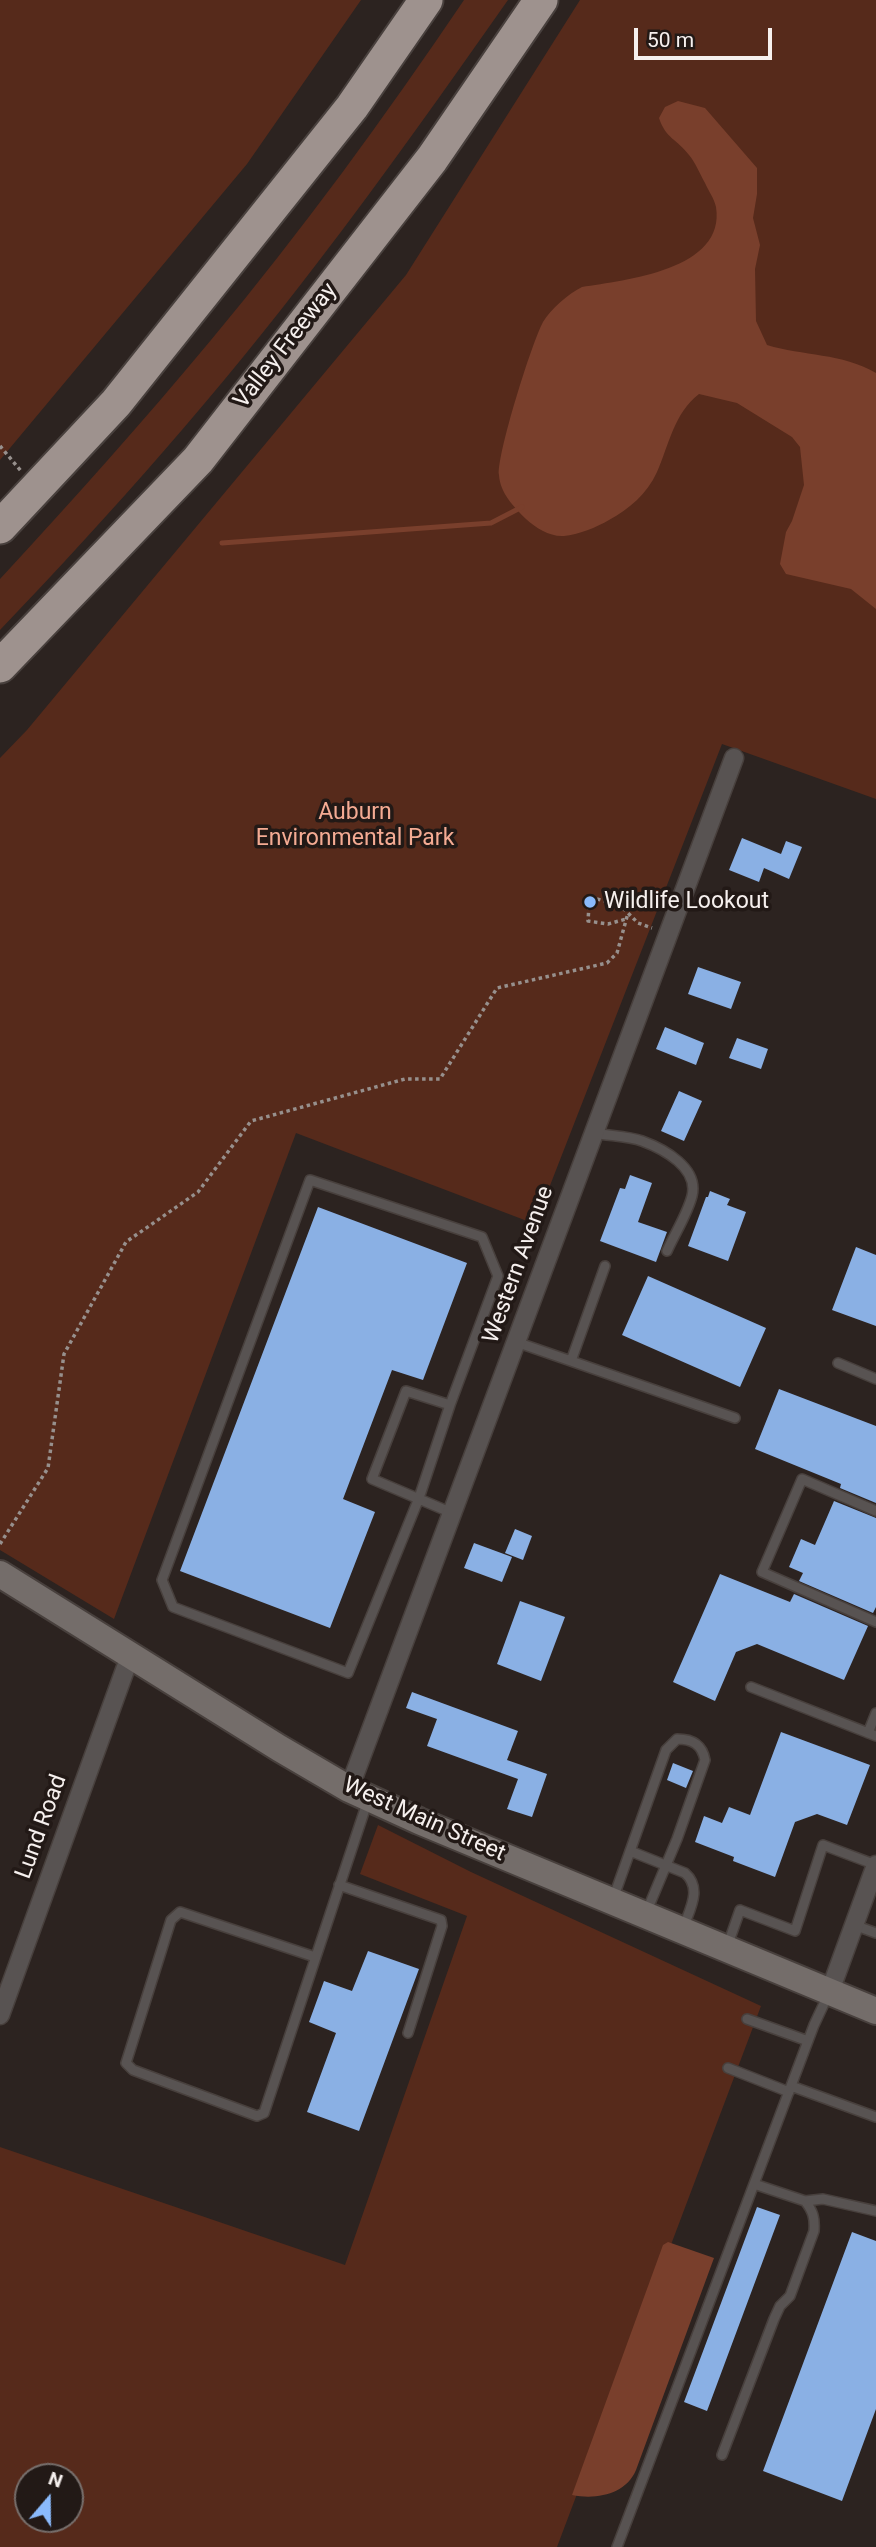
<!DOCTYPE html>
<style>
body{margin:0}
#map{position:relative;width:876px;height:2547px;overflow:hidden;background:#2c2320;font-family:Roboto,sans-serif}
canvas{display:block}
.north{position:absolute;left:14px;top:2463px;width:70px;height:70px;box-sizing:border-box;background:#221916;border:2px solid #776f6c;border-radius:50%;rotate:20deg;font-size:19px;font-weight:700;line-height:28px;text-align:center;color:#f6f0ee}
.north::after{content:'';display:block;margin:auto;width:24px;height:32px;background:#8abafc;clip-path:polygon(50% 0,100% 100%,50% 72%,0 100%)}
.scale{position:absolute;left:634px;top:28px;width:138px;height:32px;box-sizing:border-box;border:4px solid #f6f0ee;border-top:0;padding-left:9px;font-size:21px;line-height:24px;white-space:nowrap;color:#f6f0ee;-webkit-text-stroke:5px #221916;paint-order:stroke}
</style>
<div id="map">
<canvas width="876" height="2547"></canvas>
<div class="north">N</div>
<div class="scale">50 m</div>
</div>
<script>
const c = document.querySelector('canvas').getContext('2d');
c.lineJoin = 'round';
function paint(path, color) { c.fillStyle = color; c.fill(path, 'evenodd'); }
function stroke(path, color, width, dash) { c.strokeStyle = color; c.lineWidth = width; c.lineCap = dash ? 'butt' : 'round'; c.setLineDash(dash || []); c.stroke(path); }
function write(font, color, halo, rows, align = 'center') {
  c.font = font + ' Roboto,sans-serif'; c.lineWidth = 7; c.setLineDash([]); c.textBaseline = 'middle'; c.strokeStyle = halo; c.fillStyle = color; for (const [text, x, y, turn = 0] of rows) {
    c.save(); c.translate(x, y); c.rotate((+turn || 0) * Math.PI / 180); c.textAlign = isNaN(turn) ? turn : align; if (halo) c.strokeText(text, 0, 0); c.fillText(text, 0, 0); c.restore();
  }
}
paint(new Path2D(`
 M0 0H361L247 164 0 460Z
 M464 0H508C446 88 384 176 318 262 220 391 112 513 0 630V579C72 501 143 422 211 340 301 232 385 117 464 0Z
 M580 0H876V799L722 744 535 1224 296 1133 114 1619 0 1550V758L27 730 406 275Z
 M378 1825 471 1872 761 2006 557 2547H0V2147L345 2265 467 1916 360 1874ZM28 2477H70V2519H28Z`), '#562a1b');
paint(new Path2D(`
 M678 101 705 108 757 168V194L753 218 760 245 755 269 756 321 767 345C803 356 842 353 876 373V609L851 589 786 574 780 564 786 532 792 521 804 485 800 447 792 437 737 403 699 394C674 413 669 445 657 472 647 494 629 509 609 520 597 527 578 535 564 536 550 537 536 528 526 519 514 507 500 493 499 475 497 454 532 342 543 322 551 309 568 294 582 287 625 280 726 270 716 207 714 198 709 192 705 183 700 174 695 162 689 155 677 139 666 139 659 118L665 107Z
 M668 2242 714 2258 636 2470C626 2494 597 2500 572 2495L663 2245Z`), '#793f2c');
stroke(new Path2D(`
 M222 543 491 523 522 507`), '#793f2c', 5);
paint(new Path2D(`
 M742 838 781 854 786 841 802 847 789 879 764 868 759 882 729 870Z
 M698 967 741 982 731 1009 688 994Z
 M665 1027 704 1043 696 1065 656 1049Z
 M737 1038 768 1049 761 1069 729 1058Z
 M679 1091 702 1101 684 1141 661 1131Z
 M630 1175 652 1183 638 1222 667 1232 656 1262 600 1241 620 1188 625 1189Z
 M710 1191 730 1199 727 1205 746 1212 728 1261 688 1246 706 1197H708Z
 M318 1207 467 1263 423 1380 392 1370 343 1499 375 1512 330 1628 180 1571Z
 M856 1247 876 1255V1326L832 1310Z
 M648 1276 766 1328 740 1387 622 1335Z
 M779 1389 876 1426V1503L840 1488 841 1484 755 1449Z
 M834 1501 876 1518V1607L873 1613 799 1581 803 1573 789 1567 801 1539 815 1545Z
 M515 1529 532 1536 523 1560 505 1553Z
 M474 1543 512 1557 502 1582 464 1568Z
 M720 1574 790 1602 794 1594 868 1626 844 1680 757 1644 736 1652 715 1701 673 1682Z
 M520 1601 565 1617 541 1681 497 1664Z
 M412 1692 518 1731 507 1760 547 1774 532 1817 507 1809 518 1779 427 1746 437 1719 406 1708Z
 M781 1732 870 1765 847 1825 817 1814 795 1822 775 1877 733 1861 734 1857 695 1842 704 1816 722 1823 729 1807 750 1815Z
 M673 1763 693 1771 686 1788 667 1780Z
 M368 1951 419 1969 359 2131 307 2112 336 2033 309 2022 324 1981 352 1991Z
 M757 2207 780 2215 707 2411 684 2402Z
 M852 2232 876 2241V2409L842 2501 763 2471Z`), '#8ab0e4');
const service = new Path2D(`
 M594 1133C609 1136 628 1136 642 1141 664 1149 699 1168 692 1196 687 1215 675 1233 667 1251
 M516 1342 571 1361 605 1266
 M571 1361 735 1418
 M838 1363 876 1379
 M450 1405 419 1498 348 1673 173 1607 162 1580 310 1180 482 1237 498 1276 450 1405 406 1391 372 1479 452 1513
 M876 1511 802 1479 762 1572 876 1622
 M751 1687 876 1736
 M868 1733 876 1713
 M630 1851 685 1873C703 1889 689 1910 683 1929
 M339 1885 441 1920 442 1926 408 2033
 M613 1899 666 1750 677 1739C692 1739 702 1744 705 1760L677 1839 646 1913
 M854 1925 876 1933
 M727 1947 740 1910 795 1931 823 1845 876 1865
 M315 1957 180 1912 171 1920 126 2063 133 2070 257 2116 264 2113 368 1800
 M747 2019 808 2041
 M728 2068 789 2092
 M791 2086 876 2117
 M754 2184 805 2201 823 2199 876 2211
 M722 2455 774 2319 780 2306 790 2296 814 2231C815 2218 813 2211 805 2201
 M617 2547 814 2025 829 1993`);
const minor = new Path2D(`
 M349 1789 734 758
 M830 1991 876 1865
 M0 2015 130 1656`);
const secondary = new Path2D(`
 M0 1574 279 1748 349 1789 419 1821 876 2011`);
const motorway = new Path2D(`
 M0 527 116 403 352 107 426 0
 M0 666 198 460 432 159 541 0`);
stroke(service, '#48403d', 12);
stroke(minor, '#48403d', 21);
stroke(secondary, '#48403d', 30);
stroke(motorway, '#48403d', 37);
stroke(new Path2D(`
 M0 446 21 471
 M597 899 620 905 628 913
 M589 906 588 921 608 924 626 919
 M0 1544 48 1468 64 1354 126 1242 198 1192 251 1121 405 1079H440L497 988 607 963 617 953 628 913 638 923 652 928`), '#97908d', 3.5, [3.5, 3.5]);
stroke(service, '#585352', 9);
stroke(minor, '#585352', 18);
stroke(secondary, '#746d6a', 26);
stroke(motorway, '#9e928e', 33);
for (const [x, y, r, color] of [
 [590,902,7,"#8abafc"]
]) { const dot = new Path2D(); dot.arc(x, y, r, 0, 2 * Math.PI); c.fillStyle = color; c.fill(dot); stroke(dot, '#221916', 2.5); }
write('23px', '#f6f0ee', '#221916', [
 ["Valley Freeway",286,346,-52],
 ["Western Avenue",519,1265,-70],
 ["West Main Street",424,1820,24],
 ["Lund Road",42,1827,-70]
]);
write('23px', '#f4ab93', '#221916', [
 ["Auburn",355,813],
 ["Environmental Park",355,839]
]);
write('23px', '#f6f0ee', '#221916', [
 ["Wildlife Lookout",604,902]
], 'left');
</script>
